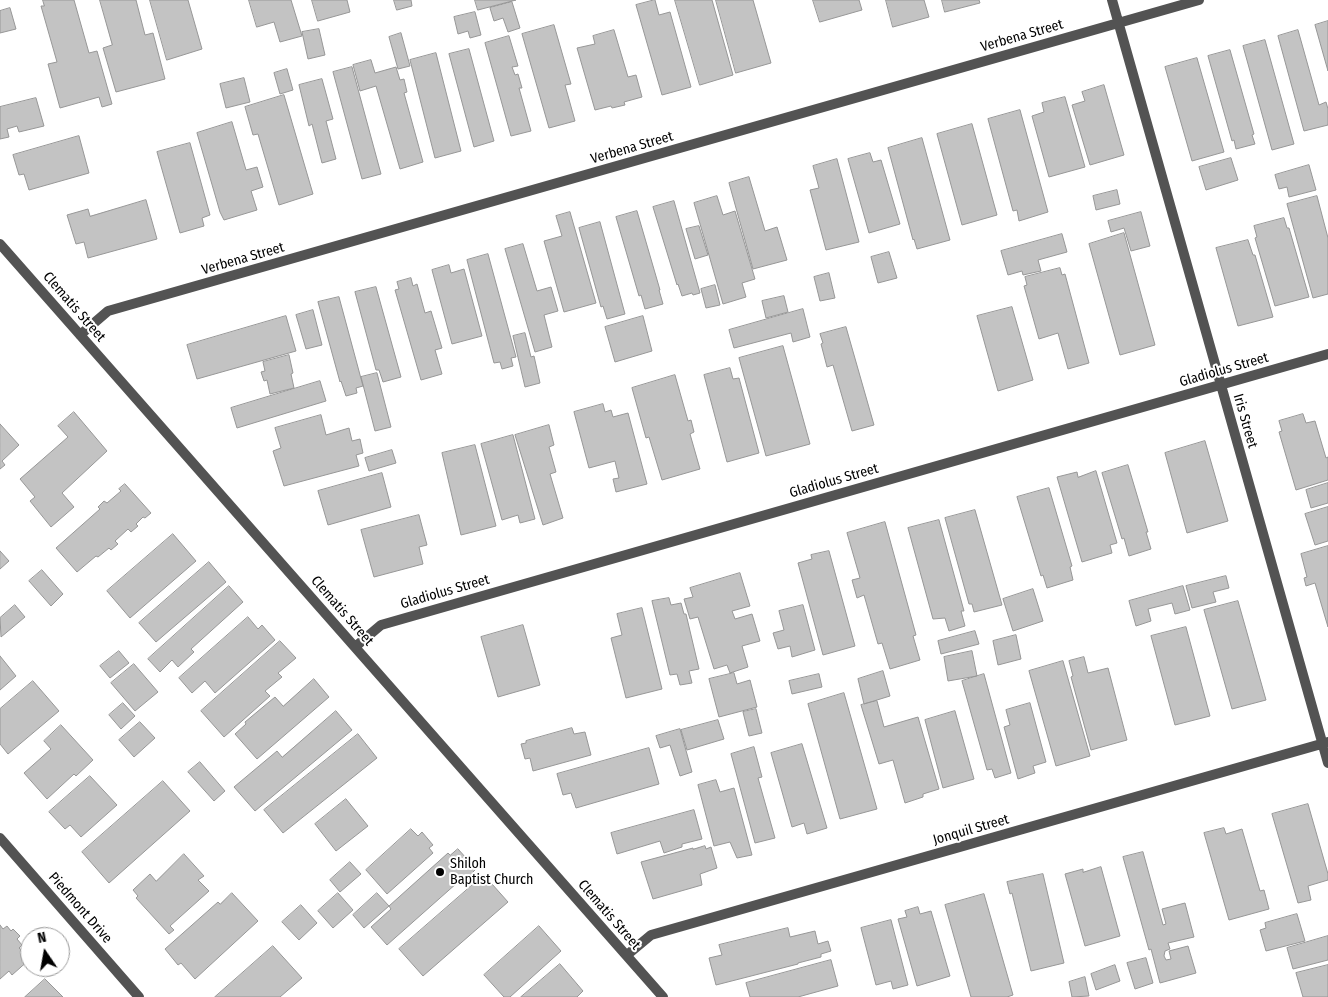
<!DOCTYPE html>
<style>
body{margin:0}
#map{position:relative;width:1328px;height:997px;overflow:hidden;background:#fff;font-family:"Fira Sans Condensed",sans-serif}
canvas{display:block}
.north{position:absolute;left:20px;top:927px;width:50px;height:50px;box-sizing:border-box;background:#fff;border:1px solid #999;border-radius:50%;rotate:348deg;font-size:14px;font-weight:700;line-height:20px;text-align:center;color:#000}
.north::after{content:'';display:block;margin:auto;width:18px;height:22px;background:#000;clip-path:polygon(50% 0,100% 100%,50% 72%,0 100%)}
</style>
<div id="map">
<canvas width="1328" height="997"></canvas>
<div class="north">N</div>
</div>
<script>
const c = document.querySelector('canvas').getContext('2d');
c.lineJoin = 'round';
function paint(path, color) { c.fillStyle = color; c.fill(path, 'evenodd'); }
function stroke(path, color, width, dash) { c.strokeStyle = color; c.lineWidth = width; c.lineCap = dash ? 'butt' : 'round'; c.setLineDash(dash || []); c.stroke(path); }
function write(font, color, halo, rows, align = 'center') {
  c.font = font + ' "Fira Sans Condensed",sans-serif'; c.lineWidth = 4; c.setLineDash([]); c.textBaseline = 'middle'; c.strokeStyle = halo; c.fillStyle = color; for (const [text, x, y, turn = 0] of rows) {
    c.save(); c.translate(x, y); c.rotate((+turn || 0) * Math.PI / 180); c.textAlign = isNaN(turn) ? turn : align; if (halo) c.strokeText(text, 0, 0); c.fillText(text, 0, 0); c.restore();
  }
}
const building = new Path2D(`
 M43 0H74L89 53 97 51 112 104 102 107 99 97 60 108 48 64 57 62 41 6H44Z
 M100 0H136L145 35 153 33 165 79 116 92 103 48 112 45Z
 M150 0H188L202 49 167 60Z
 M249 0H291L302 36 280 42 274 22 257 27Z
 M312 0H347L350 12 318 21Z
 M394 0H411L412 6 397 10Z
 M475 0H516L478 10Z
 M655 0 659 15 670 12 691 87 662 95 636 5Z
 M675 0H712L733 75 700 85Z
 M716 0H753L771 63 736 73Z
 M813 0H859L862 10 820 22Z
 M886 0H924L929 17 893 27Z
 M942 0H979L980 3 945 12Z
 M512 2 520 28 508 32 503 18 494 21 490 8Z
 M10 8 16 29 0 33V11Z
 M475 12 481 35 470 38 468 31 458 34 454 17Z
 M1328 21V71L1315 25Z
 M554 25 571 84 565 85 575 121 549 128 522 34Z
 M319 29 325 55 308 59 302 32Z
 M614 30 628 77 636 75 642 97 624 102 625 105 612 108 611 106 595 110 577 48 595 44 593 36Z
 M1298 30 1319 105 1326 102 1328 109V125L1304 131 1278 36Z
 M401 33 410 66 398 69 389 37Z
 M509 36 518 66 512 67 515 75 518 74 522 88H519L531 131 511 136 485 43Z
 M1265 40 1294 144 1272 150 1243 46Z
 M469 49 494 141 474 147 449 54Z
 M1230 50 1254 134 1252 135 1255 144 1236 149 1234 140 1232 141 1208 56Z
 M436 53 461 151 435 158 410 60Z
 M1197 58 1224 152 1192 161 1165 67Z
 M371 60 375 73 396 67 400 80 404 79 407 92 404 93 423 162 400 169 376 86 360 91 353 65Z
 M352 67 381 174 362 179 333 72Z
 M287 69 293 90 280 94 274 73Z
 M244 78 250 102 226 108 220 84Z
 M322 79 333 119 326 121 336 159 322 163 312 124 309 126 299 85Z
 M1104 85 1124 155 1090 165 1072 105 1085 101 1082 92Z
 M284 95 313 194 279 205 258 134 253 135 245 107Z
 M1065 97 1085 167 1049 177 1032 116 1044 112 1042 103Z
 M36 98 44 126 19 132 17 126 7 129 9 137 0 139V107Z
 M1020 110 1048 212 1019 221 1017 210 1013 211 988 119Z
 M232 122 246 170 257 167 263 187 251 191 257 210 224 220 220 212 197 133Z
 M972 124 997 215 962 225 937 134Z
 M79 136 89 173 29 190 24 174 19 175 13 155Z
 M922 138 950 240 917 249 914 239 913 240 888 148Z
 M190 143 210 215 202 218 204 226 180 233 157 152Z
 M870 153 873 162 881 160 900 224 869 233 848 159Z
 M1231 158 1238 180 1206 190 1199 167Z
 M837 159 859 242 826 250 810 190 819 188 813 166Z
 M1309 165 1316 190 1289 197 1287 187 1279 189 1275 175Z
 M749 177 765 231 777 227 787 260 753 269 729 183Z
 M1117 190 1120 204 1096 210 1093 196Z
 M717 196 723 215 735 211 755 279 742 283 746 297 723 304 694 203Z
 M1317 196 1328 238V294L1313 298 1287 204Z
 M146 200 157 239 88 258 84 242 76 244 67 215 88 209 90 216Z
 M674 201 700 293 693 295 692 293 682 296 678 284 677 285 653 207Z
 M637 211 660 290H659L663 304 645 309 641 295 639 296 616 217Z
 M570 212 596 303 564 312 544 241 562 236 556 216Z
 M1141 212 1150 246 1131 251 1124 228 1111 232 1108 221Z
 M1284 218 1287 228H1289L1309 297 1275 306 1255 238 1257 237 1254 226Z
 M600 222 625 314 607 319 603 306 601 307 579 228Z
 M699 226 708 255 695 259 686 229Z
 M1124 233 1155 345 1120 355 1089 244Z
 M1062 234 1067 252 1038 260 1041 271 1023 275 1022 271 1008 275 1001 251Z
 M1248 240 1253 255H1255L1273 317 1238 326 1216 248Z
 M523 244 537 291 551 287 558 311 544 315 552 347 535 352 505 249Z
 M889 252 897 278 878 283 871 257Z
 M488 254 516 357 511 358 513 366 502 369 500 362 494 363 467 260Z
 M449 265 451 273 464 269 482 336 452 344 432 270Z
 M1060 268 1062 275 1065 274 1089 363 1068 369 1058 333 1039 339 1024 286 1027 285 1025 277Z
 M829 273 835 298 820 301 814 277Z
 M411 278 413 286 417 284 425 313 431 311 442 348 435 350 442 374 421 380 395 290 399 289 397 282Z
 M715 285 720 305 706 308 701 289Z
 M376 287 401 377 383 382 379 370H376L355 292Z
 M784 296 788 312 766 318 762 301Z
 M339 297 363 386 356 388 357 393 346 396 341 381 340 382 318 302Z
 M1012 307 1033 380 998 391 977 316Z
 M803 309 810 337 793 342 791 333 734 348 729 330Z
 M313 310 322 345 306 349 296 315Z
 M286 316 296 351 197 379 187 345Z
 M643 316 652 351 615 362 605 327Z
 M846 327 874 425 852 431 833 365 827 367 821 344 823 343 820 334Z
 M525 333 531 357 534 356 540 383 525 387 513 336Z
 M783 346 810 444 766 456 739 358Z
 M289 355 293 373 291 374 294 388 270 394 267 380 264 381 261 372 265 371 263 362Z
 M730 368 733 379 739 378 759 453 727 462 704 375Z
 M377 373 391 427 375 431 361 377Z
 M675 375 688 421 691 420 694 432 690 434 700 469 662 480 649 437 646 438 632 388Z
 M320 381 326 401 237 428 231 408Z
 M603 404 605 412 611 410 613 417 628 413 647 484 616 492 613 479 619 478 615 461 589 468 574 412Z
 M74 412 107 451 62 493 74 507 51 527 30 501 35 497 20 479 68 437 58 426Z
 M1303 414 1306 423 1315 421 1326 458 1328 457V480L1296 490 1279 432 1282 431 1279 421Z
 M321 415 326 435 349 428 352 441 360 439 363 453 356 455 359 466 284 486 273 451 281 448 275 428Z
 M0 424 19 445 2 461 5 465 0 469Z
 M549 425 554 445 549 447 556 472 550 474 563 518 543 525 515 435Z
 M513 435 535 519 520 523 518 515 502 520 481 444Z
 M1205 441 1228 521 1187 533 1165 453Z
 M475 445 496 526 461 535 442 453Z
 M392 450 396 463 369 471 365 458Z
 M1128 465 1148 532H1146L1151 549 1129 556 1124 538 1122 539 1102 473Z
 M1096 471 1117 543 1110 545 1112 553 1082 562 1057 477 1077 472 1078 477Z
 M382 473 391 507 328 525 318 491Z
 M1328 483V503L1311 508 1306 490Z
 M125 484 151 513 145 518 143 517 136 524 138 526 131 532 128 529 115 541 118 544 111 550 109 548 98 557 96 556 77 572 56 548 100 509 98 507 104 501 107 503 121 491 119 489Z
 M1049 488 1072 566 1070 567 1073 580 1047 588 1043 575 1041 576 1017 497Z
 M1328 507V541L1315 545 1305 514Z
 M975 510 1002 605 974 612 972 604H969L945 518Z
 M419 515 427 545 419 547 423 564 374 577 361 530Z
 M939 520 964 611H961L965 626 949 631 945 618 933 619 908 528Z
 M885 522 916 635 913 636 920 660 890 669 882 643 878 644 864 595 857 598 852 580 860 578 847 533Z
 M173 534 196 561 130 618 107 591Z
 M1328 546V627L1315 583 1306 586 1304 578 1307 577 1301 554Z
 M0 551 9 561 0 569Z
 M829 551 855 646 823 655 798 563 812 559 811 555Z
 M209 562 226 582 156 642 139 623Z
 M42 570 63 594 51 606 29 581Z
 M740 573 750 606 732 611 735 619 752 614 760 641 742 646 748 667 730 673 727 665 714 669 698 617 690 619 684 599 693 597 690 588Z
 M1226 576 1229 588 1213 592 1216 602 1192 608 1186 586Z
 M229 586 243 602 191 649 194 652 178 667 172 660 160 672 148 659Z
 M1183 586 1190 610 1175 614 1172 603 1148 609 1151 621 1136 626 1129 601Z
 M1033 589 1043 621 1013 631 1003 599Z
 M669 598 671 605 681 603 684 614H686L699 669 689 671 692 683 680 685 677 674 670 675 652 601Z
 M1238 601 1266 700 1232 709 1204 610Z
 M15 605 25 617 1 637 0 618Z
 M803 605 815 650 792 657 790 646 778 649 773 633 784 630 779 611Z
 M642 608 662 689 626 698 611 638 622 635 617 614Z
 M248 617 258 629 262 625 275 640 215 693 205 681 192 693 179 678Z
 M523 625 540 685 498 697 481 637Z
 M1186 627 1210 716 1175 725 1151 636Z
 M975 631 979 644 941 654 938 641Z
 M1016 635 1021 659 998 665 993 641Z
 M280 641 296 658 278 673 282 677 265 691 270 696 224 737 201 711Z
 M119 651 129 663 110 678 100 666Z
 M972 651 977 676 948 681 944 657Z
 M0 656 16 676 0 690Z
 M1084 657 1088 673 1108 668 1127 740 1091 750 1071 677 1073 676 1069 661Z
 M1063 661 1090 756 1056 766 1029 671Z
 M134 664 158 692 135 711 111 683Z
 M883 671 890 696 864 704 858 679Z
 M734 673 737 684 750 680 757 707 719 717 709 679Z
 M819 674 822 687 792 694 789 681Z
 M984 674 1011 773 995 778 992 769 987 770 962 681Z
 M314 679 329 697 257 759 235 734 246 724 245 722 275 697 283 706Z
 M33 681 59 711 8 754 0 744V709Z
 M844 693 877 809 840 819 808 704Z
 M877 701 884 727 918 717 939 789 923 794V797L905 803 893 760 879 764 861 705Z
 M123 703 135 716 121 729 109 715Z
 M1030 703 1046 762 1033 766 1035 773 1018 779 1004 727 1010 725 1006 710Z
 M756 709 762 733 749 736 743 712Z
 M336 711 352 730 255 811 234 787 277 751 282 757Z
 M955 711 974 779 943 788 925 720Z
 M718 720 724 739 687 750 681 730Z
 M140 722 155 738 134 757 119 740Z
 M61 725 93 760 76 776 74 774 47 799 24 773 51 749 44 741Z
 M572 728 574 734 585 732 591 755 533 771 530 758 525 759 521 744 526 743V741Z
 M680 729 692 772 680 776 670 745 660 748 656 736Z
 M358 734 377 758 283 833 264 810Z
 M802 744 827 828 807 834 804 823 792 827 771 753Z
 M754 747 762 777 758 778 775 838 755 843 731 754Z
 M649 748 659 784 576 808 571 793 563 795 557 774Z
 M200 762 225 791 214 801 188 772Z
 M90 776 117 805 81 837 70 825 65 829 49 812Z
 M716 780 720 792 734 788 752 855 737 858 730 842 714 846 698 785Z
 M163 781 190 811 109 883 82 852Z
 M346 799 368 826 336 851 315 824Z
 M1308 804 1328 874V880L1308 886 1311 900 1298 903 1272 814Z
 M694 810 702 839 682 844V847L664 853 660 841 617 854 611 833Z
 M1224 828 1226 834 1242 829 1260 891 1264 890 1269 909 1229 920 1204 833Z
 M411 829 418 836 422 832 433 845 429 848 433 853 387 894 366 870Z
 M705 846 706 849 711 847 717 868 700 874 702 885 653 899 641 862 693 848V849Z
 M458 849 476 869 468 877 466 875 387 945 371 927 391 909 389 906 448 853 450 855Z
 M1143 852 1163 925 1166 924 1162 909 1185 903 1194 937 1168 943 1170 949 1165 951 1164 956 1166 960 1171 959 1169 951 1188 946 1196 973 1160 983 1151 949 1149 950 1123 857Z
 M184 854 204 876 198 880 209 891 170 926 174 930 169 934 136 898 138 896 133 890 150 874 156 881Z
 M350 862 361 874 340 892 330 880Z
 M1101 867 1120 936 1085 946 1065 874 1083 869V872Z
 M1043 874 1064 963 1031 971 1012 893 1010 894 1007 882Z
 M484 875 508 902 423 976 399 949Z
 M232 893 258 921 195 979 181 963 178 965 165 949 218 902 220 904Z
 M338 893 353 910 333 928 318 911Z
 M377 893 389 906 364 928 353 915Z
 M984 894 1013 995 1007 997H971L945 905Z
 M301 905 317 923 299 940 282 922Z
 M918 907 920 914 931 911 950 976 917 986 898 919 907 917 905 911Z
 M1297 914 1305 941 1266 951 1260 930 1266 928 1265 923Z
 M891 920 908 985 893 989 891 981 876 985 861 928Z
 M0 925 3 929 7 926 11 931 13 929 20 936 17 939 22 945 19 948 30 959 12 975 9 971 0 979Z
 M539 926 561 951 510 997H504L484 975Z
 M788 928 790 937 815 931 818 944 828 941 831 951 821 954V957L798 963V964L716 985 709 958 722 955 719 945Z
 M1328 936V960L1293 969 1287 948Z
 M273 946 302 978 280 997H215Z
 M1146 958 1153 983 1135 989 1127 963Z
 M831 960 838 986 798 997H750L746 983Z
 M560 964 583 991 577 997H521Z
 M1115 965 1120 981 1096 990 1091 974Z
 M1328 965V997H1303L1296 973Z
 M1085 977 1089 996 1072 997 1069 982Z
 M45 979 63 997H25Z`);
paint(building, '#c3c3c3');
stroke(building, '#979797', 1);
stroke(new Path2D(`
 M1112 0 1328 763
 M0 244 663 997
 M80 335 108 311 1199 0
 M355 647 381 625 1328 354
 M0 838 139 997
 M627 955 651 935 1328 742`), '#535353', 10);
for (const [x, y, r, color] of [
 [440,872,5,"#000"]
]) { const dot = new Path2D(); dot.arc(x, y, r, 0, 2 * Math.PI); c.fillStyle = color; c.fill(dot); stroke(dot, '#fff', 2); }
write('14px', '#000', '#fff', [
 ["Verbena Street",1022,36,-16],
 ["Verbena Street",632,148,-16],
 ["Verbena Street",243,259,-16],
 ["Clematis Street",74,307,49],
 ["Gladiolus Street",1224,370,-16],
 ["Iris Street",1245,421,74],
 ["Gladiolus Street",834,481,-16],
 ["Gladiolus Street",445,592,-16],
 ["Clematis Street",342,611,49],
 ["Jonquil Street",971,830,-16],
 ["Piedmont Drive",80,908,49],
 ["Clematis Street",609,915,49]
]);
write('14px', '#000', '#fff', [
 ["Shiloh",450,864],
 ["Baptist Church",450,880]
], 'left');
</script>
